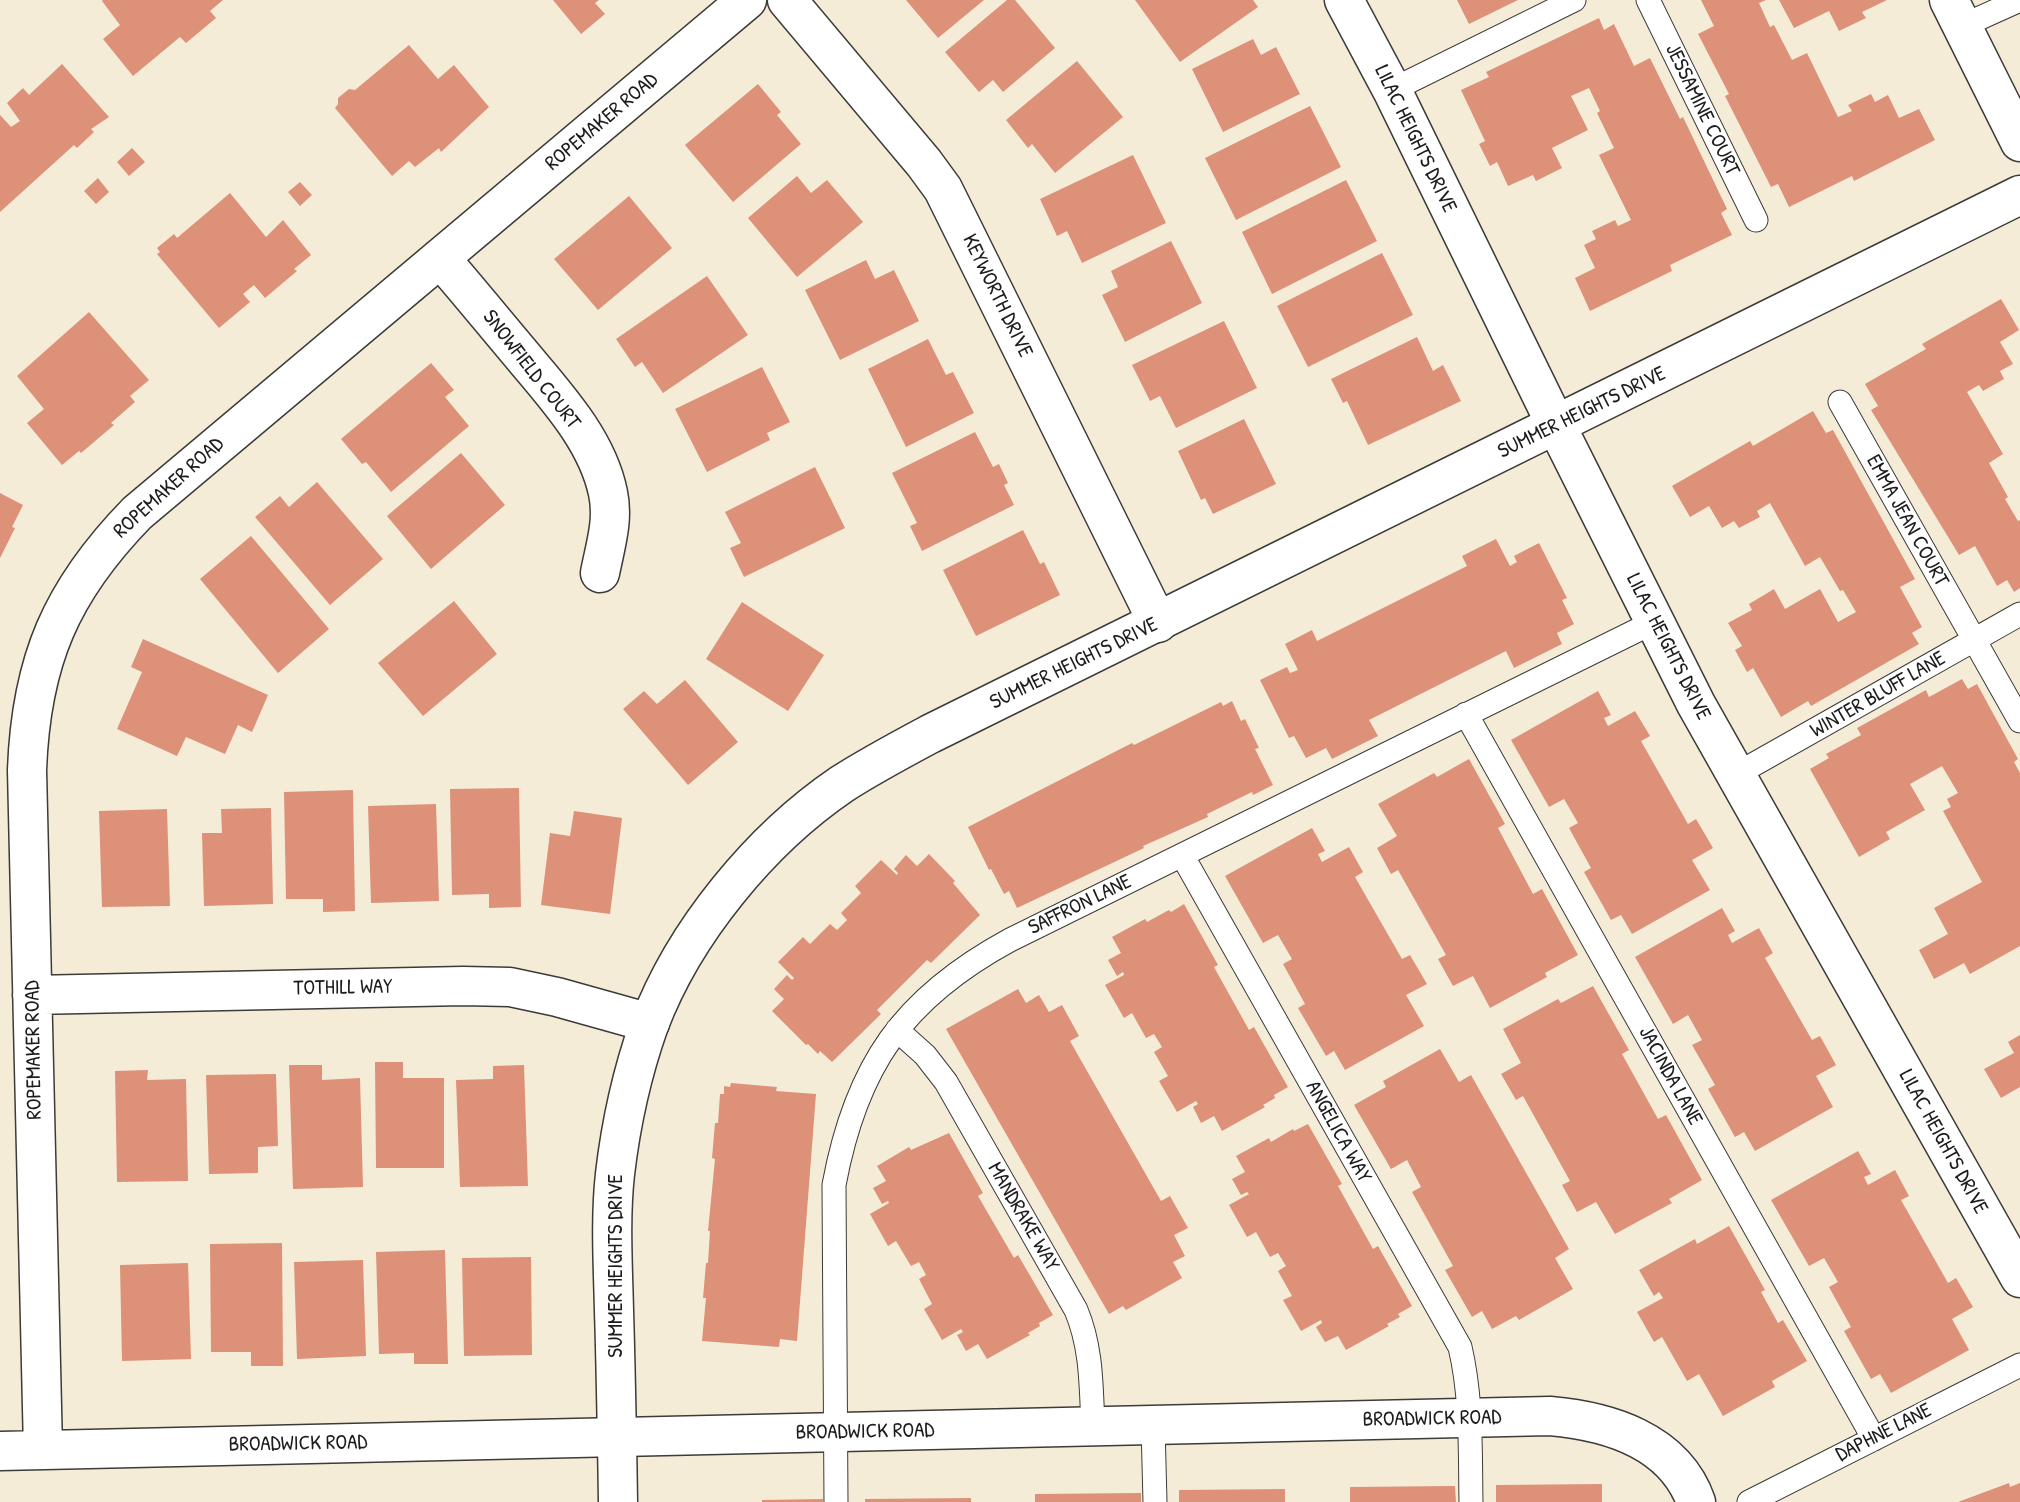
<!DOCTYPE html>
<style>
body{margin:0}
canvas{display:block;background:#f4ecd7}
</style>
<canvas width="2020" height="1502"></canvas>
<script>
const c = document.querySelector('canvas').getContext('2d');
c.lineJoin = 'round';
function paint(path, color) { c.fillStyle = color; c.fill(path, 'evenodd'); }
function stroke(path, color, width, dash) { c.strokeStyle = color; c.lineWidth = width; c.lineCap = dash ? 'butt' : 'round'; c.setLineDash(dash || []); c.stroke(path); }
function write(font, color, halo, rows, align = 'center') {
  c.font = font + ' "Patrick Hand",sans-serif'; c.lineWidth = 5; c.setLineDash([]); c.textBaseline = 'middle'; c.strokeStyle = halo; c.fillStyle = color; for (const [text, x, y, turn = 0] of rows) {
    c.save(); c.translate(x, y); c.rotate((+turn || 0) * Math.PI / 180); c.textAlign = isNaN(turn) ? turn : align; if (halo) c.strokeText(text, 0, 0); c.fillText(text, 0, 0); c.restore();
  }
}
paint(new Path2D(`
 M103 0H223L210 11 216 18 186 43 180 37 133 76 103 39 120 25 102 1Z
 M553 0H599L595 3 605 14 581 34Z
 M906 0H984L938 38Z
 M1007 0H1015L1055 48 1003 92 993 80 979 92 945 52Z
 M1135 0H1253L1258 7 1180 62Z
 M1457 0H1518L1469 24Z
 M1701 0H1766L1759 3 1770 27 1774 25 1792 60 1807 53 1838 117 1852 111 1848 105 1871 94 1875 102 1888 95 1899 118 1919 109 1935 140 1854 181 1852 176 1789 207 1778 184 1771 187 1725 96 1729 94 1698 34 1714 26Z
 M1779 0H1887L1862 12 1866 18 1839 31 1829 11 1794 28Z
 M1599 18 1604 30 1614 24 1634 66 1650 58 1680 119 1683 117 1727 209 1721 213 1732 235 1670 265 1672 271 1590 311 1575 278 1595 268 1584 245 1596 239 1592 231 1615 220 1618 226 1631 220 1599 155 1614 148 1597 113 1600 111 1589 88 1571 96 1588 130 1552 148 1562 168 1536 181 1533 175 1508 186 1497 162 1490 166 1479 144 1485 141 1461 90 1489 77 1486 72Z
 M1253 39 1261 55 1276 47 1300 94 1223 132 1192 69Z
 M409 45 438 79 454 65 489 107 441 152 439 148 415 167 409 161 392 176 335 108 338 104V98L349 89 355 90Z
 M1077 61 1123 117 1055 173 1032 144 1028 148 1006 120Z
 M62 64 109 117 91 129 94 132 77 148 74 145 0 212V115L11 127 20 121 7 103 23 88 29 95Z
 M758 84 781 112 777 115 801 144 733 202 685 145Z
 M1310 106 1341 167 1236 220 1205 158Z
 M132 148 145 162 129 176 117 162Z
 M1133 155 1166 223 1082 263 1067 231 1057 236 1040 199Z
 M797 176 811 193 827 180 863 222 797 277 748 218Z
 M98 178 109 192 96 204 84 191Z
 M1346 180 1377 241 1272 294 1242 232Z
 M300 182 312 195 300 206 288 192Z
 M230 193 266 237 283 220 311 255 294 269 297 271 265 298 254 285 243 294 250 302 219 328 157 254 160 252 157 248 174 234 177 238Z
 M629 196 672 248 598 310 554 259Z
 M1171 241 1202 303 1125 342 1102 295 1118 287 1111 271Z
 M1382 253 1413 315 1308 367 1277 306Z
 M866 260 875 279 894 270 919 321 840 360 805 290Z
 M707 276 748 335 663 393 642 362 635 367 616 339Z
 M2001 299 2019 330 2000 342 2013 364 2000 371 2004 379 1983 391 1979 385 1967 392 2003 454 1989 463 2008 497 2005 499 2018 521 2020 520V588L2014 592 2007 580 1997 586 1975 546 1959 555 1871 410 1878 406 1865 384 1926 349 1922 344Z
 M89 312 149 380 130 396 135 402 111 423 114 425 81 453 79 451 62 465 27 423 44 409 17 376Z
 M1224 321 1257 388 1176 428 1160 396 1150 401 1132 365Z
 M1417 337 1433 371 1443 365 1461 401 1368 445 1347 401 1343 403 1331 379Z
 M928 339 946 375 953 372 974 413 906 447 868 369Z
 M431 363 454 390 445 397 469 426 391 492 366 462 362 464 341 439Z
 M762 367 790 422 767 433 770 440 707 472 675 409Z
 M1813 411 1826 433 1833 430 1915 579 1900 587 1922 627 1912 633 1919 644 1811 706 1808 701 1781 717 1753 668 1747 672 1735 650 1742 646 1728 623 1752 610 1749 604 1774 589 1785 609 1820 589 1838 622 1856 612 1843 590 1840 591 1820 557 1805 566 1770 503 1757 511 1760 517 1739 528 1734 521 1722 528 1709 506 1690 517 1672 486 1750 441 1753 446Z
 M1244 419 1276 484 1213 514 1205 498 1201 500 1178 451Z
 M975 432 993 467 999 464 1008 483 1004 485 1014 505 922 551 910 526 917 523 892 473Z
 M461 453 505 505 431 569 387 516Z
 M815 467 845 528 744 577 730 548 741 543 725 512Z
 M317 482 383 559 330 605 255 517 280 496 289 507Z
 M0 493 23 505 12 527 15 528 0 558Z
 M1023 530 1040 564 1044 562 1060 595 976 636 943 570Z
 M251 536 329 629 278 673 200 579Z
 M1496 539 1510 566 1517 562 1514 556 1539 543 1567 598 1562 600 1574 624 1557 633 1562 644 1514 668 1506 651 1369 720 1378 736 1332 759 1326 748 1306 758 1294 736 1289 738 1260 680 1287 667 1290 673 1298 670 1285 644 1312 630 1317 641 1467 566 1462 556Z
 M454 601 497 654 423 716 378 663Z
 M742 602 824 655 788 711 706 659Z
 M143 639 268 695 252 732 238 725 225 754 186 737 177 756 117 729 142 672 131 667Z
 M1962 679 1968 689 1977 684 2018 759 2014 762 2020 773V946L1970 974 1964 963 1934 979 1919 950 1948 934 1934 908 1982 882 1943 811 1951 807 1947 799 1958 793 1942 766 1910 784 1925 810 1886 832 1890 839 1859 857 1810 769 1829 758 1826 754 1861 735 1857 728 1926 690 1929 697Z
 M685 680 738 742 688 785 623 709 644 691 657 704Z
 M1598 691 1611 715 1604 718 1608 726 1635 711 1650 736 1641 741 1688 824 1696 819 1713 848 1692 860 1710 890 1632 934 1621 915 1611 920 1584 872 1591 868 1569 828 1578 823 1564 799 1549 807 1511 740Z
 M1232 701 1241 721 1245 719 1259 748 1255 749 1273 785 1253 795 1252 792 1207 814 1208 817 1143 846 1144 848 1017 908 1009 891 1004 894 991 869 989 870 968 827 1132 743 1134 745 1221 702 1223 706Z
 M1469 759 1505 824 1498 828 1533 894 1542 889 1578 955 1545 973 1547 977 1490 1008 1473 976 1453 986 1438 959 1446 955 1398 870 1391 874 1377 848 1397 836 1378 804 1434 773 1437 777Z
 M519 788 521 907 489 908V894L452 895 450 789Z
 M353 790 355 911 323 912V899H286L284 792Z
 M436 804 439 901 371 903 368 806Z
 M271 808 273 904 204 906 202 833H222L221 809Z
 M167 809 170 906 102 907 99 811Z
 M574 811 622 818 610 914 541 905 550 833 570 836Z
 M1312 828 1325 851 1318 854 1322 862 1349 847 1363 872 1355 877 1402 959 1410 955 1427 984 1406 995 1424 1026 1345 1070 1334 1051 1326 1056 1298 1008 1305 1004 1283 964 1292 959 1278 935 1263 943 1225 876Z
 M929 854 955 881 953 883 980 915 931 963 927 960 877 1010 881 1014 832 1062 820 1051 818 1054 808 1044 806 1045 772 1011 784 999 774 989 787 975 792 980 794 978 778 962 803 937 810 944 830 924 837 930 847 920 841 913 861 893 855 886 881 860 897 875 898 873 894 869 906 855 917 866Z
 M1184 904 1218 965 1214 967 1249 1030 1254 1027 1288 1087 1274 1095 1275 1098 1263 1105 1265 1107 1222 1131 1214 1116 1201 1123 1193 1107 1198 1104 1196 1101 1177 1112 1159 1081 1168 1076 1154 1052 1162 1047 1154 1034 1146 1038 1132 1013 1124 1018 1105 985 1124 975 1123 972 1117 976 1108 960 1121 953 1112 937 1145 919 1147 922 1169 910 1171 912Z
 M1722 908 1735 931 1728 935 1732 943 1759 928 1773 953 1765 958 1812 1040 1820 1036 1836 1065 1816 1076 1833 1107 1755 1151 1744 1132 1735 1137 1708 1089 1715 1085 1692 1045 1702 1040 1688 1015 1673 1024 1635 957Z
 M1593 986 1629 1050 1622 1054 1658 1119 1666 1115 1702 1180 1669 1199 1672 1203 1615 1234 1596 1202 1577 1212 1562 1185 1570 1181 1523 1096 1516 1100 1501 1074 1521 1063 1503 1029 1558 999 1561 1003Z
 M1018 989 1026 1003 1039 995 1049 1012 1062 1005 1079 1036 1070 1041 1161 1201 1170 1196 1188 1228 1174 1235 1185 1256 1173 1262 1182 1278 1126 1310 1123 1306 1109 1314 946 1029Z
 M2020 1035V1087L2001 1098 1984 1069 2014 1053 2008 1042Z
 M1440 1049 1459 1082 1471 1075 1569 1249 1555 1258 1573 1289 1519 1320 1516 1316 1492 1329 1482 1311 1472 1317 1445 1270 1453 1266 1412 1192 1421 1187 1407 1160 1391 1169 1354 1105 1386 1087 1383 1081Z
 M375 1062H403V1078H444V1168H376Z
 M289 1065H322V1080L360 1078 363 1187 293 1189Z
 M524 1065 528 1186 460 1187 456 1080 493 1079V1066Z
 M148 1070 147 1080 186 1079 188 1181 117 1182 115 1071Z
 M276 1074 278 1146 258 1147V1173L209 1174 206 1075Z
 M731 1083 777 1087 776 1091 816 1094 797 1341 780 1339 779 1347 702 1341 706 1298H703L706 1263H708L710 1231H708L715 1159 712 1158 715 1123H718L720 1094H724V1086L730 1087Z
 M1308 1124 1342 1184 1338 1186 1373 1249 1378 1246 1412 1306 1398 1314 1400 1317 1387 1324 1389 1326 1346 1350 1338 1336 1325 1342 1316 1327 1322 1323 1321 1320 1301 1331 1283 1300 1292 1296 1278 1271 1286 1266 1278 1253 1270 1257 1256 1232 1247 1237 1229 1205 1249 1194 1247 1192 1241 1195 1232 1179 1245 1172 1236 1156 1269 1138 1271 1142 1293 1129 1294 1131Z
 M949 1133 983 1193 978 1196 1014 1258 1018 1255 1053 1315 1039 1323 1040 1326 1028 1333 1030 1335 987 1359 978 1344 966 1351 957 1335 963 1332 961 1329 942 1340 924 1309 932 1304 919 1279 926 1275 919 1262 911 1266 896 1241 888 1246 870 1214 889 1203 888 1201 882 1204 873 1188 886 1181 877 1166 909 1147 911 1150Z
 M1858 1151 1871 1174 1864 1177 1868 1185 1895 1170 1909 1196 1901 1200 1948 1283 1956 1278 1973 1307 1952 1319 1969 1350 1891 1393 1880 1374 1871 1379 1844 1331 1851 1327 1829 1287 1838 1282 1824 1258 1809 1266 1771 1200Z
 M1729 1226 1765 1290 1761 1292 1778 1323 1783 1320 1807 1361 1772 1381 1775 1387 1723 1416 1699 1374 1687 1381 1662 1337 1654 1342 1637 1312 1663 1298 1659 1292 1654 1296 1639 1270 1695 1239 1697 1244Z
 M282 1243 283 1366H251V1352H211L210 1244Z
 M445 1250 448 1364H414V1353L379 1354 376 1252Z
 M531 1257 532 1355 464 1356 462 1258Z
 M363 1260 366 1356 297 1359 294 1262Z
 M188 1263 191 1359 122 1361 120 1265Z
 M2009 1483 2010 1487 2020 1483V1502H1958Z
 M1602 1484V1502H1496V1485Z
 M1455 1486 1456 1502H1350V1487Z
 M1285 1489V1502H1179V1490Z
 M1141 1493V1502H1035V1494Z
 M971 1498V1502H865V1499Z
 M823 1499V1502H762V1500Z`), '#dd9179');
const lane = new Path2D(`
 M1648 0 1756 220
 M1962 26 2020 0
 M1392 90 1574 0
 M1840 402 2020 721
 M1466 714 1874 1439
 M1735 775 2020 614
 M1182 855 1460 1347C1472 1398 1470 1450 1471 1502
 M897 1030 925 1055 946 1082 1076 1310C1092 1348 1091 1386 1093 1427
 M1153 1425 1155 1502
 M836 1502 834 1185C856 1066 903 998 1010 940L1654 622
 M1749 1502 2020 1365`);
const street = new Path2D(`
 M787 0 924 163 943 189 1158 623
 M1344 0 1392 90 1556 425 1696 704 2020 1278
 M1949 0 2020 142
 M440 258C467 289 493 321 520 353 554 394 597 439 608 493 614 520 605 547 600 573
 M32 995 463 986 510 987 557 997 650 1023
 M43 1450 27 770C31 661 61 591 137 513L747 0
 M0 1451 1550 1416C1607 1421 1674 1440 1696 1502`);
const secondary = new Path2D(`
 M618 1502C617 1438 616 1375 614 1311 613 1266 610 1219 615 1174 621 1123 632 1073 649 1025 684 932 761 839 842 784 870 766 900 750 930 734L2020 195`);
stroke(lane, '#3c3b38', 25);
stroke(street, '#3c3b38', 41);
stroke(secondary, '#3c3b38', 41);
stroke(lane, '#fff', 23);
stroke(street, '#fff', 38);
stroke(secondary, '#fff', 38);
write('21px', '#1c1c1c', '#fff', [
 ["JESSAMINE COURT",1702,110,64],
 ["ROPEMAKER ROAD",602,122,-40],
 ["LILAC HEIGHTS DRIVE",1415,139,64],
 ["KEYWORTH DRIVE",997,296,64],
 ["SNOWFIELD COURT",531,370,52],
 ["SUMMER HEIGHTS DRIVE",1582,413,-26],
 ["ROPEMAKER ROAD",169,488,-42],
 ["EMMA JEAN COURT",1907,521,61],
 ["LILAC HEIGHTS DRIVE",1668,647,63],
 ["SUMMER HEIGHTS DRIVE",1074,664,-26],
 ["WINTER BLUFF LANE",1878,695,-30],
 ["SAFFRON LANE",1080,905,-26],
 ["TOTHILL WAY",343,988,-1],
 ["ROPEMAKER ROAD",34,1050,-91],
 ["JACINDA LANE",1670,1076,61],
 ["ANGELICA WAY",1338,1132,61],
 ["LILAC HEIGHTS DRIVE",1943,1142,61],
 ["MANDRAKE WAY",1023,1217,60],
 ["SUMMER HEIGHTS DRIVE",616,1266,-90],
 ["BROADWICK ROAD",1432,1419,-1],
 ["BROADWICK ROAD",865,1432,-1],
 ["DAPHNE LANE",1884,1433,-27],
 ["BROADWICK ROAD",298,1444,-1]
]);
</script>
